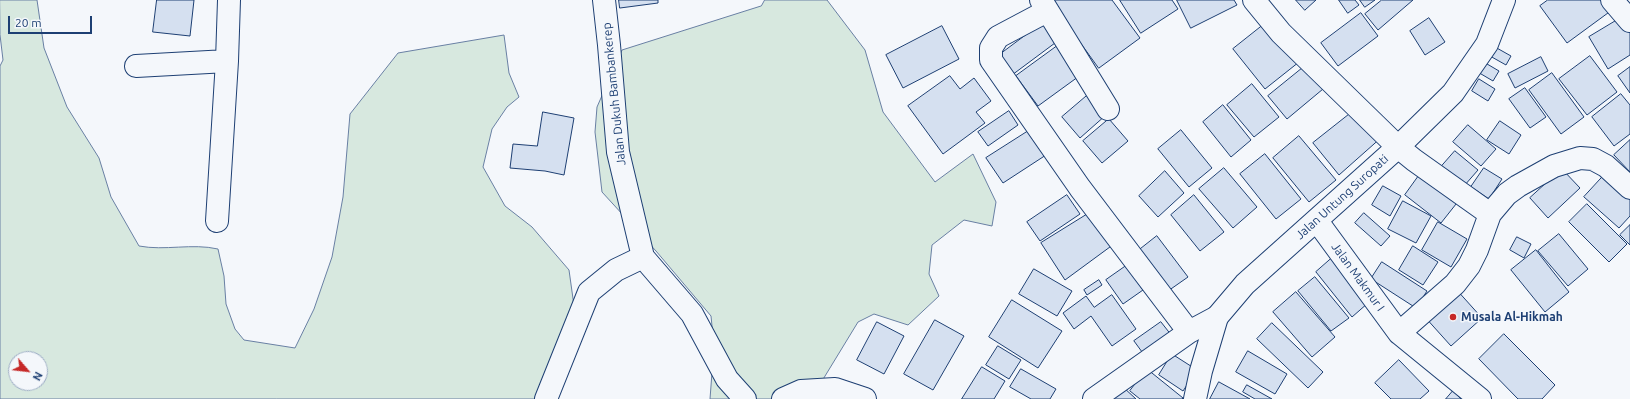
<!DOCTYPE html>
<style>
body{margin:0}
#map{position:relative;width:1630px;height:399px;overflow:hidden;background:#f4f7fb;font-family:Ubuntu,sans-serif}
canvas{display:block}
.north{position:absolute;left:8px;top:351px;width:40px;height:40px;box-sizing:border-box;background:#f4f7fb;border:1px solid #9eadc5;border-radius:50%;rotate:118deg;font-size:11px;font-weight:700;line-height:16px;text-align:center;color:#1d3f73}
.north::after{content:'';display:block;margin:auto;width:14px;height:18px;background:#c62828;clip-path:polygon(50% 0,100% 100%,50% 72%,0 100%)}
.scale{position:absolute;left:8px;top:16px;width:84px;height:18px;box-sizing:border-box;border:2px solid #1d3f73;border-top:0;padding-left:5px;font-size:12px;line-height:14px;white-space:nowrap;color:#1d3f73;-webkit-text-stroke:3px #f4f7fb;paint-order:stroke}
</style>
<div id="map">
<canvas width="1630" height="399"></canvas>
<div class="north">N</div>
<div class="scale">20 m</div>
</div>
<script>
const c = document.querySelector('canvas').getContext('2d');
c.lineJoin = 'round';
function paint(path, color) { c.fillStyle = color; c.fill(path, 'evenodd'); }
function stroke(path, color, width, dash) { c.strokeStyle = color; c.lineWidth = width; c.lineCap = dash ? 'butt' : 'round'; c.setLineDash(dash || []); c.stroke(path); }
function write(font, color, halo, rows, align = 'center') {
  c.font = font + ' Ubuntu,sans-serif'; c.lineWidth = 3; c.setLineDash([]); c.textBaseline = 'middle'; c.strokeStyle = halo; c.fillStyle = color; for (const [text, x, y, turn = 0] of rows) {
    c.save(); c.translate(x, y); c.rotate((+turn || 0) * Math.PI / 180); c.textAlign = isNaN(turn) ? turn : align; if (halo) c.strokeText(text, 0, 0); c.fillText(text, 0, 0); c.restore();
  }
}
const green = new Path2D(`
 M0 0H37L44 48 67 107 99 158 111 197 139 246C165 251 192 243 218 249L224 276 226 304 235 329 244 340 295 348 314 309 332 257 343 197 350 114 398 53 504 35 509 73 519 97 507 107 492 129 483 167 505 206 532 227 569 270 575 313 553 399H0V66L3 60 0 35ZM16 359H40V383H16Z
 M765 0H827L865 50 883 112 935 182 973 154 996 202 992 226 964 220 932 245 929 274 939 296 908 325 874 314 858 322 822 381 792 399H710L714 346 711 316 656 251 602 192 595 132 597 107 622 50 761 6Z`);
paint(green, '#d7e8df');
stroke(green, '#687fa3', 1);
const building = new Path2D(`
 M157 0H194L190 36 153 32Z
 M619 0H658V3L620 8Z
 M1050 0H1112L1140 38 1099 68Z
 M1120 0H1172L1178 9 1141 33Z
 M1177 0H1234L1237 5 1191 28Z
 M1296 0H1316L1305 10Z
 M1339 0H1355L1359 5 1348 13Z
 M1360 0H1375L1365 7Z
 M1382 0H1413L1378 30 1365 14Z
 M1548 0H1605L1612 10 1567 43 1540 6Z
 M1361 13 1378 36 1338 66 1321 43Z
 M1624 16 1630 26V55L1608 69 1589 37Z
 M1429 18 1445 42 1425 55 1410 31Z
 M1045 21 1059 40 1012 75 998 56Z
 M1267 22 1299 62 1265 89 1233 49Z
 M942 26 959 59 903 88 886 55Z
 M1060 44 1082 74 1038 106 1016 76Z
 M1495 47 1511 56 1506 65 1490 56Z
 M1590 56 1617 92 1587 115 1559 79Z
 M1541 57 1548 71 1515 88 1508 74Z
 M1482 61 1499 71 1493 81 1476 71Z
 M1310 62 1329 84 1287 119 1268 96Z
 M1630 67V93L1618 76Z
 M1552 73 1584 117 1561 134 1529 90Z
 M950 76 960 89 974 78 991 101 976 112 985 123 943 154 908 106Z
 M1479 79 1495 89 1488 101 1472 91Z
 M1252 84 1279 117 1254 137 1227 105Z
 M1525 88 1546 117 1530 128 1509 99Z
 M1089 94 1106 115 1080 138 1062 117Z
 M1621 94 1630 105V134L1614 146 1592 117Z
 M1223 105 1251 140 1231 157 1203 122Z
 M1356 109 1383 136 1339 175 1313 143Z
 M1009 111 1018 125 988 146 978 132Z
 M543 112 574 118 564 175 545 171 510 168 513 144 537 146Z
 M1109 119 1128 141 1102 163 1083 141Z
 M1500 121 1521 135 1509 154 1487 140Z
 M1468 125 1496 149 1481 166 1453 142Z
 M1030 130 1046 155 1003 183 986 158Z
 M1181 130 1212 168 1189 187 1158 149Z
 M1299 136 1336 180 1309 202 1273 158Z
 M1630 140V172L1614 155Z
 M1455 151 1478 170 1464 186 1441 167Z
 M1265 154 1301 199 1276 219 1240 174Z
 M1224 168 1257 207 1233 228 1199 189Z
 M1484 168 1502 179 1489 199 1471 187Z
 M1562 169 1580 188 1548 218 1530 198Z
 M1423 170 1460 199 1441 223 1405 195Z
 M1165 171 1184 193 1158 217 1139 196Z
 M1607 172 1630 193V216L1619 228 1584 197Z
 M1383 186 1401 196 1390 216 1372 205Z
 M1067 195 1080 214 1040 241 1027 222Z
 M1194 195 1224 232 1200 251 1171 215Z
 M1403 201 1431 216 1416 243 1388 229Z
 M1587 204 1627 244 1609 262 1569 222Z
 M1091 212 1114 244 1065 280 1041 243Z
 M1364 213 1390 236 1381 246 1355 223Z
 M1438 222 1467 239 1451 267 1422 250Z
 M1630 225V245L1620 235Z
 M1559 234 1588 269 1568 286 1538 251Z
 M1157 236 1188 277 1168 291 1138 251Z
 M1517 237 1531 244 1524 258 1510 250Z
 M1413 246 1438 262 1423 285 1399 270Z
 M1536 250 1569 292 1545 312 1511 270Z
 M1332 258 1368 303 1352 317 1316 272Z
 M1382 262 1427 291 1416 308 1371 279Z
 M1126 266 1143 290 1123 304 1106 280Z
 M1034 269 1072 291 1057 316 1019 294Z
 M1315 277 1349 318 1331 331 1298 291Z
 M1099 280 1102 285 1087 295 1084 290Z
 M1455 288 1482 318 1451 346 1424 316Z
 M1296 292 1335 337 1312 357 1273 312Z
 M1112 295 1136 329 1112 346 1091 316 1074 329 1063 313 1086 296 1094 307Z
 M1012 300 1062 331 1038 368 989 337Z
 M935 320 964 336 933 390 904 374Z
 M877 322 904 336 884 374 857 360Z
 M1161 322 1172 336 1145 356 1134 341Z
 M1272 323 1323 372 1308 388 1257 339Z
 M1504 334 1555 385 1542 399H1518L1479 359Z
 M998 346 1021 360 1009 379 986 365Z
 M1248 351 1287 374 1275 394 1236 372Z
 M1172 354 1197 370 1183 391 1159 375Z
 M1399 360 1429 391 1420 399H1391L1375 383Z
 M982 367 1005 381 994 399H962Z
 M1021 369 1056 389 1050 399H1031L1010 387Z
 M1147 369 1183 398 1182 399H1140L1130 391Z
 M1219 382 1250 399H1210Z
 M1247 385 1272 399H1255L1243 392Z
 M1123 387 1136 399H1112Z
 M1453 391 1461 399H1446Z`);
paint(building, '#d5e0f0');
stroke(building, '#1d3f73', 1);
const street = new Path2D(`
 M604 0 609 45 618 152 643 257 692 314 727 379 745 399
 M1041 0 1108 109
 M1254 0 1281 33 1398 147 1414 160 1490 214
 M1612 0 1630 21
 M1047 11 998 37 991 48V60L1080 188 1189 332
 M136 66 227 61
 M217 221 227 61 229 0
 M1317 221 1399 333 1480 399
 M1399 333 1455 284 1469 266 1477 250 1490 214 1507 194 1518 186 1554 166 1580 158 1593 159 1606 166 1630 188
 M546 399 589 292 616 270 643 257
 M783 399 801 391 835 389 865 399
 M1094 399 1189 332 1217 317`);
const secondary = new Path2D(`
 M1195 399 1201 371 1217 317 1245 284 1398 147 1453 93 1487 44 1504 0`);
stroke(street, '#1d3f73', 24);
stroke(secondary, '#1d3f73', 24);
stroke(street, '#f4f7fb', 22);
stroke(secondary, '#f4f7fb', 22);
for (const [x, y, r, color] of [
 [1453,317,4,"#c62828"]
]) { const dot = new Path2D(); dot.arc(x, y, r, 0, 2 * Math.PI); c.fillStyle = color; c.fill(dot); stroke(dot, '#f4f7fb', 1.5); }
write('12px', '#1d3f73', '#f4f7fb', [
 ["Jalan Dukuh Bambankerep",614,94,-96],
 ["Jalan Untung Suropati",1342,197,-42],
 ["Jalan Makmur I",1358,277,54]
]);
write('bold 12px', '#1d3f73', '#f4f7fb', [
 ["Musala Al-Hikmah",1461,317]
], 'left');
</script>
